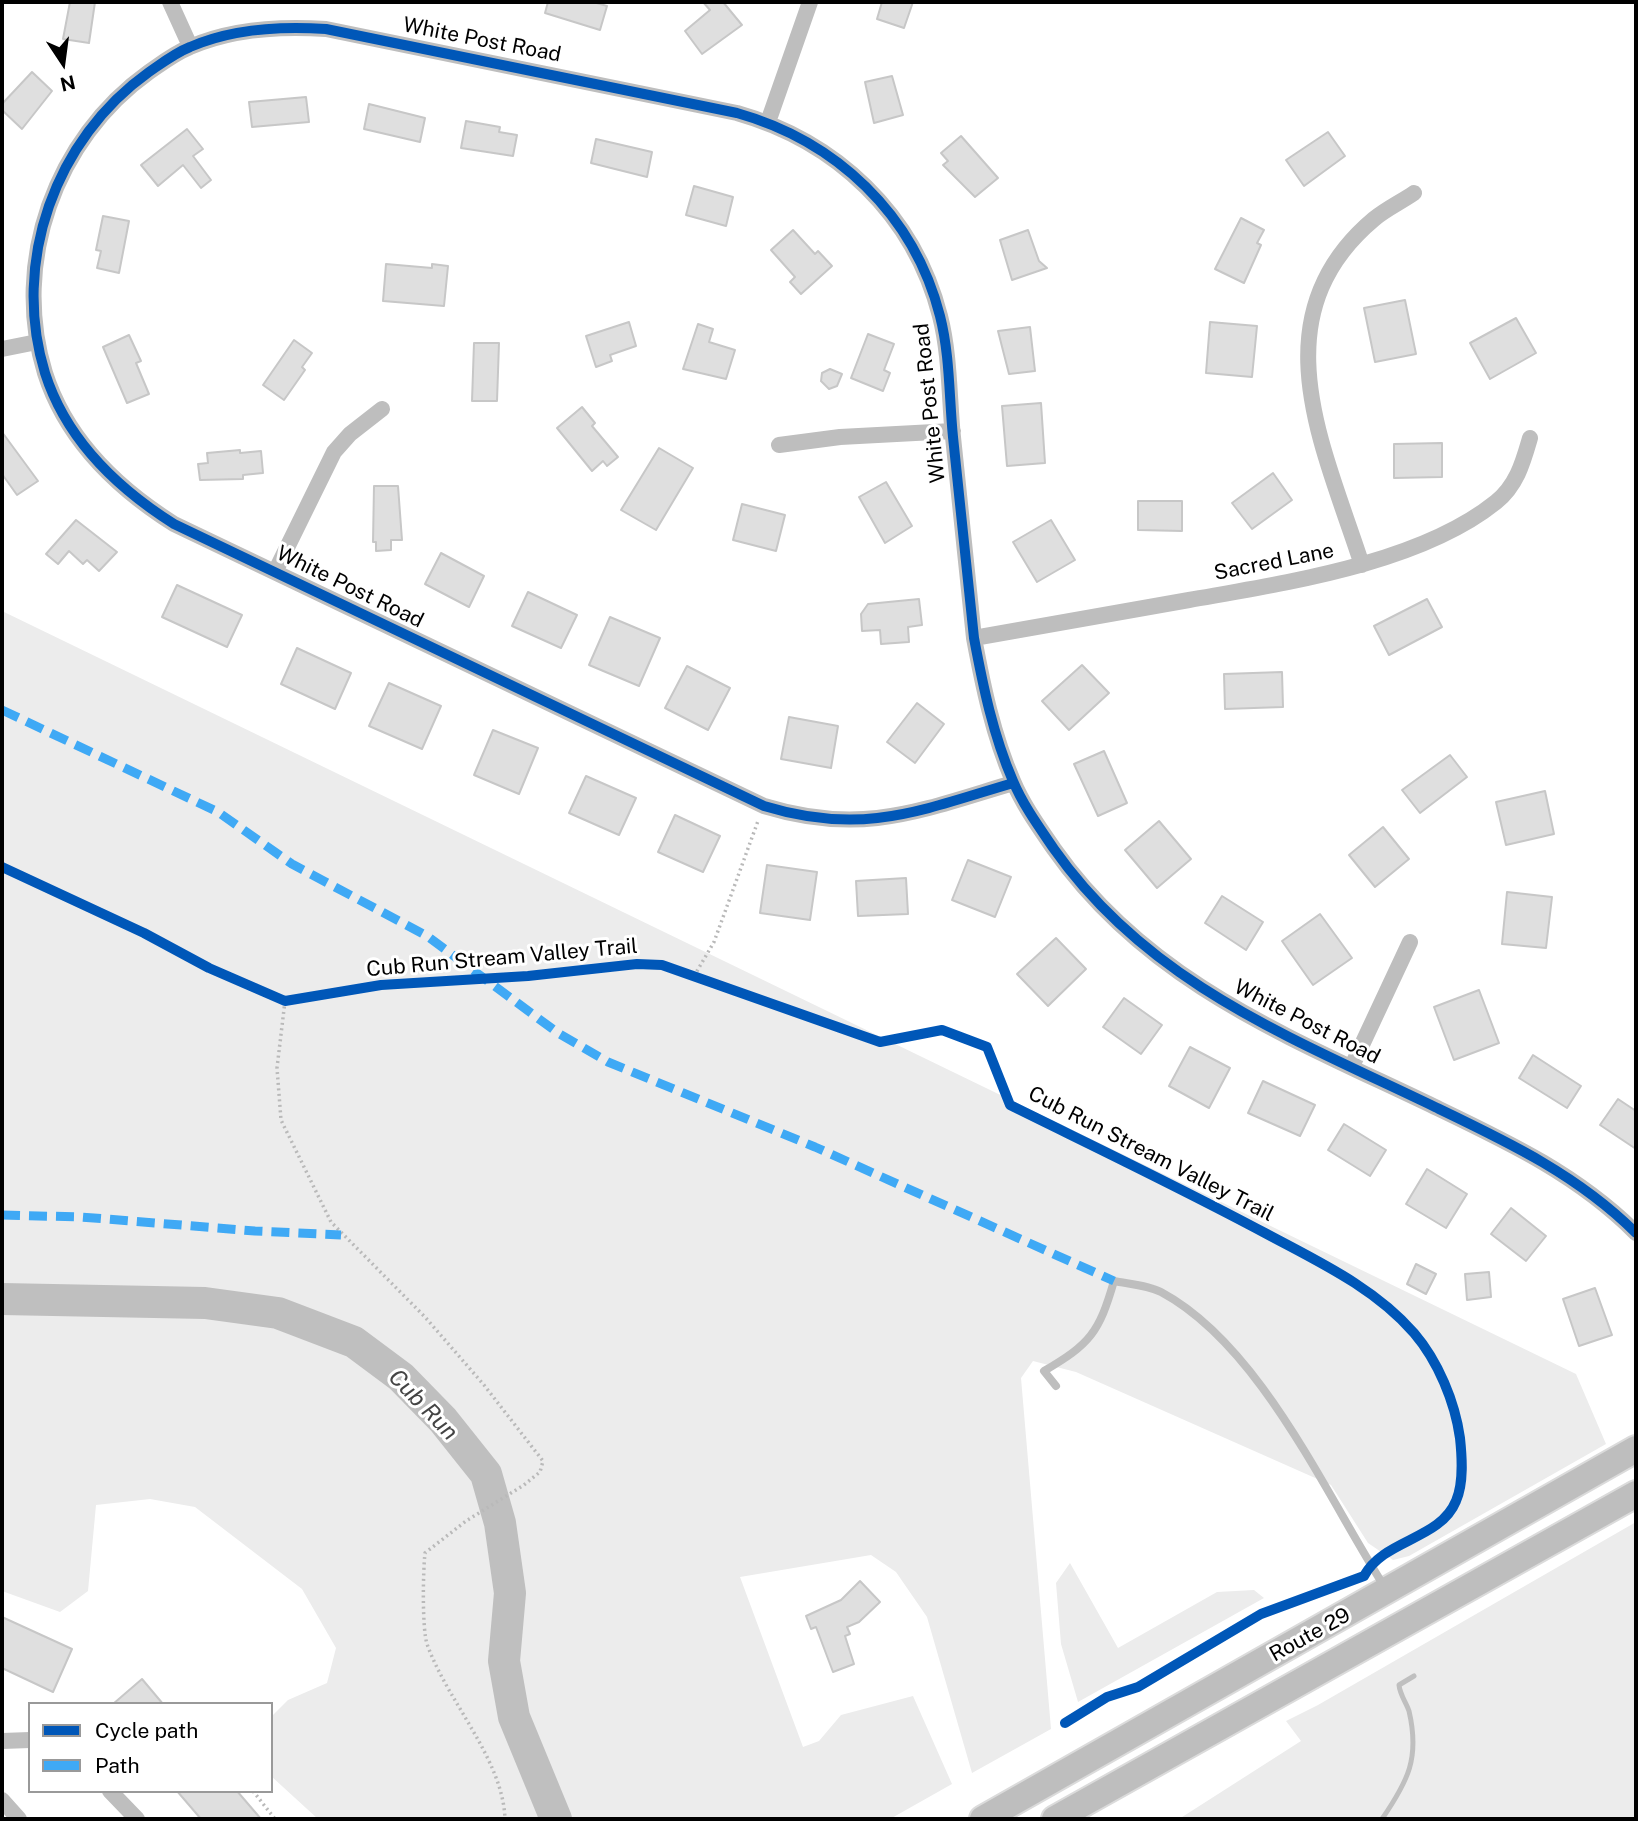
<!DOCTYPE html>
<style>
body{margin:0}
#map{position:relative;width:1638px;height:1821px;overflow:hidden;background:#fff;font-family:"Public Sans",sans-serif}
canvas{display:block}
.frame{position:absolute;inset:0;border:4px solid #000;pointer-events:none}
.legend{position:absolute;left:28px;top:1702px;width:245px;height:91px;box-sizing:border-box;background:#fff;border:2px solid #999;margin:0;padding:9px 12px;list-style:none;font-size:21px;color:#000}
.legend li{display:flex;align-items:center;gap:14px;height:35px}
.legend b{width:35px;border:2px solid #999}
.north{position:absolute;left:28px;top:28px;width:70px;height:70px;-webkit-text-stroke:5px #fff;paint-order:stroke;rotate:167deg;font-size:19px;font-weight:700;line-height:28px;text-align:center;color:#000}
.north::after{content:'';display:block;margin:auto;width:24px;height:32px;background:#000;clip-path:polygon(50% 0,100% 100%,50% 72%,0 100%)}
</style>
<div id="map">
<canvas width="1638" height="1821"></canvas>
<div class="frame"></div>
<ul class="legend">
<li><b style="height:9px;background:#0057b8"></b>Cycle path</li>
<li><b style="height:9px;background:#3fa9f5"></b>Path</li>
</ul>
<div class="north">N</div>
</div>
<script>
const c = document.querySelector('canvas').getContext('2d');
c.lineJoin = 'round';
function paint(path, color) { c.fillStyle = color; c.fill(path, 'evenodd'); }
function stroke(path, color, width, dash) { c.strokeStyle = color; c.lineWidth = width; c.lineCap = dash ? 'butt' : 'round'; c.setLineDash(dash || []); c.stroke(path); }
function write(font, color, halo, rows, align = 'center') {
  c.font = font + ' "Public Sans",sans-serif'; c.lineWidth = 6; c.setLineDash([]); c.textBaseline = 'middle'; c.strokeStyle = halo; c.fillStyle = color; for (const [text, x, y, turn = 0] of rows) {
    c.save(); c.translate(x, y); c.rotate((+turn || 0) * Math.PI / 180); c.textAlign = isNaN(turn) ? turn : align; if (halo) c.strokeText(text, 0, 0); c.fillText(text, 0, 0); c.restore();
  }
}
paint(new Path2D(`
 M2 611 1576 1374 1606 1444 1409 1556 1393 1560 1368 1543 1331 1485 1076 1372 1033 1361 1021 1378 1051 1729 972 1773 927 1617 896 1572 871 1555 740 1577 803 1747 819 1741 841 1715 913 1696 952 1784 890 1819H318L271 1776V1717L288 1700 327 1683 336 1648 302 1589 195 1507 150 1499 96 1505 88 1591 60 1612 2 1591Z
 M1636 1522V1819H1179L1301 1741 1286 1721 1318 1705Z
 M1070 1563 1118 1648 1217 1592 1254 1590 1264 1598 1078 1702 1061 1644 1056 1583Z`), '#ececec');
stroke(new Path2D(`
 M1382 1819C1408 1781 1420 1758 1409 1711 1406 1702 1400 1695 1399 1685L1414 1676`), '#bfbfbf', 5);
stroke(new Path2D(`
 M2 1299 205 1303 278 1313 354 1342 401 1377 443 1420 486 1474 500 1523 510 1593 504 1661 514 1717 556 1819`), '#bfbfbf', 32);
const building = new Path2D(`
 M70 2H95L89 43 63 39Z
 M548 2H593L607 6 600 30 545 13Z
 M703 2H723L742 25 702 54 685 31 710 10Z
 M882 2H913L904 28 877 19Z
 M32 72 52 91 22 129 2 110V104Z
 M892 76 903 115 874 123 865 82Z
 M306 97 309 122 252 127 249 102Z
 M369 104 425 118 420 142 364 129Z
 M466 121 500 127 499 132 517 135 513 156 461 148Z
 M187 129 203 149 193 156 211 180 201 188 183 165 158 186 141 165Z
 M1328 132 1345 156 1304 186 1286 160Z
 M961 136 998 178 975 197 943 165 948 161 941 153Z
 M596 139 652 152 647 177 591 163Z
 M694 186 733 197 726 226 686 215Z
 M103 216 129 221 119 273 97 268 101 251 96 250Z
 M1241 218 1264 230 1257 243 1261 245 1244 283 1215 269Z
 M793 230 815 254 818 251 832 266 801 294 790 282 795 277 771 250Z
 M1028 230 1039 261 1047 268 1012 280 1000 240Z
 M386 264 432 268V264L448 266 444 306 383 301Z
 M1405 300 1416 354 1375 362 1364 308Z
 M1516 318 1536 353 1490 379 1470 343Z
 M629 322 636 346 610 355 612 361 596 367 586 336Z
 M1210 322 1257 326 1252 377 1206 373Z
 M698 324 713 329 709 342 735 350 726 379 683 369Z
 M1030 327 1035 371 1009 374 998 331Z
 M868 334 894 344 884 370 890 373 883 391 851 378Z
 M129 335 141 361 136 363 149 394 127 403 103 347Z
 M294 340 312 353 302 367 305 370 284 400 263 385Z
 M474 343H499L497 401H472Z
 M830 369 842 374 837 386 829 389 821 381 822 373Z
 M1041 403 1045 463 1007 466 1002 406Z
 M582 407 595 423 592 426 618 457 607 466 603 461 592 471 557 428Z
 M2 432 38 481 17 495 2 474Z
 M1442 443V477L1394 478V444Z
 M659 448 693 468 656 530 621 510Z
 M240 450V453L261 451 263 473 243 475V479L200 480 198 464 208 463 207 453Z
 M1273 473 1292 500 1252 529 1232 503Z
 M886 482 912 526 885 543 859 497Z
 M374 486H398L402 540H391V550L376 551V542H373Z
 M1138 501H1182V531L1138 530Z
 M742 504 785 515 776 551 733 540Z
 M76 520 117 552 99 571 87 560 83 564 69 551 58 564 46 554Z
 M1051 520 1075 560 1037 582 1013 542Z
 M441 553 484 576 469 607 425 584Z
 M177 585 242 615 227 647 162 617Z
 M528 592 577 615 561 648 512 626Z
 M919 599 922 625 908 627 909 642 881 644 880 630 862 631 861 614 868 604Z
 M1427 599 1442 627 1389 655 1374 626Z
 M610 617 660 638 639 686 589 665Z
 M297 648 351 673 335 709 281 684Z
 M1082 665 1109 693 1069 730 1042 701Z
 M687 666 730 688 708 730 665 708Z
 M1282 672 1283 707 1225 709 1224 674Z
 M389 683 441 706 422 749 369 726Z
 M917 703 944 724 915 763 887 742Z
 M789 717 838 726 831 768 781 759Z
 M493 730 538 748 519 794 474 775Z
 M1104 751 1127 803 1098 816 1074 764Z
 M1450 755 1467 777 1420 813 1402 790Z
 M586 776 636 798 619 835 569 813Z
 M1545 791 1554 834 1506 845 1496 802Z
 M675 815 720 836 703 872 658 852Z
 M1159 821 1191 859 1157 888 1125 850Z
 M1383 827 1409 859 1375 887 1349 855Z
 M968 860 1011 877 995 917 952 900Z
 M767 865 817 872 810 920 760 913Z
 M906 878 908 914 858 916 856 881Z
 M1507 892 1552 897 1546 948 1502 944Z
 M1222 896 1263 922 1246 950 1205 923Z
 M1320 914 1352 958 1313 985 1282 941Z
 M1056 938 1086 969 1048 1006 1017 974Z
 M1479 990 1499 1043 1454 1060 1434 1007Z
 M1124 998 1162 1025 1141 1054 1103 1027Z
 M1190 1047 1230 1068 1209 1108 1169 1086Z
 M1533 1055 1581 1086 1567 1108 1519 1078Z
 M1263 1081 1315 1105 1300 1136 1248 1113Z
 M1618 1099 1636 1111V1149L1600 1125Z
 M1344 1124 1386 1150 1370 1176 1328 1150Z
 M1427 1169 1467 1194 1446 1228 1406 1204Z
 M1511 1208 1546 1236 1526 1261 1491 1234Z
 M1416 1264 1436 1274 1426 1294 1407 1284Z
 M1489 1272 1491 1297 1467 1300 1465 1274Z
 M1595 1288 1612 1335 1579 1346 1563 1299Z
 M860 1581 880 1602 859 1622 847 1627 850 1634 845 1636 854 1664 833 1672 816 1627 811 1629 806 1616 841 1600Z
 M2 1617 72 1649 53 1692 2 1668Z
 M142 1679 163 1704H113Z
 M177 1791H237L261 1819H201Z`);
paint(building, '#dfdfdf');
stroke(building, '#c7c7c7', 2);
const primary = new Path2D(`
 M983 1819 1636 1449
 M1055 1819 1636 1494`);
stroke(primary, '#dbdbdb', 30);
stroke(new Path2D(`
 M2 867 144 933 209 968 285 1001 381 985 528 976 637 964 662 965 880 1042 942 1030 987 1047 1010 1105C1097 1148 1185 1190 1271 1236 1321 1263 1378 1289 1415 1334 1439 1363 1455 1403 1460 1440 1462 1459 1464 1486 1455 1503 1440 1533 1402 1537 1378 1558
 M694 976 714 942 758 821
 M285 1001 277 1068 281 1120 331 1222 425 1317 484 1385 543 1461 540 1472 524 1485 466 1521 425 1553C423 1571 422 1628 427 1644 447 1701 503 1759 505 1819
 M1065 1723 1107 1697 1138 1687 1261 1614 1360 1578
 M253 1791 275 1819`), '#b9b9b9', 3.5, [2, 3.5]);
stroke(new Path2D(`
 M1056 1386 1044 1371C1090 1344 1099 1333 1114 1281 1129 1284 1148 1285 1161 1292 1260 1345 1325 1493 1384 1586`), '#bebebe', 8);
stroke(new Path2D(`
 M170 2 190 46
 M768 122 810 2
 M2 349 37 342
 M779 445 840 437 953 431
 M1362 565C1324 447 1257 317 1374 219 1386 209 1401 202 1414 193
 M275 572 334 452 350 434 382 409
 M974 638C1046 625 1118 613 1189 600 1284 583 1419 564 1496 502 1517 485 1523 462 1530 438
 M1013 783C919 811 862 836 764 806L174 524C117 488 66 439 45 373 11 262 55 139 149 72 162 63 175 53 190 47 231 29 281 26 326 29L737 113C836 141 914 214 940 316 950 355 949 397 953 437 960 504 967 571 974 638 983 686 993 735 1013 781 1023 805 1039 827 1054 849 1149 984 1292 1038 1435 1107 1508 1142 1578 1175 1636 1233
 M1352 1066 1410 942
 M2 1741 30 1740
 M110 1791 137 1819
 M2 1800 19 1819`), '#bebebe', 16);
stroke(primary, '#bebebe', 26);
stroke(new Path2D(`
 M2 710 218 812 292 864 427 936 558 1033 608 1062 815 1147 1114 1281
 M2 1215 81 1217 255 1231 341 1235`), '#3fa9f5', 9, [18, 9]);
stroke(new Path2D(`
 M1013 783C919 811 862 836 764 806L174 524C117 488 66 439 45 373 11 262 55 139 149 72 162 63 175 53 190 47 231 29 281 26 326 29L737 113C836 141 914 214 940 316 950 355 949 397 953 437 960 504 967 571 974 638 983 686 993 735 1013 781 1023 805 1039 827 1054 849 1149 984 1292 1038 1435 1107 1508 1142 1578 1175 1636 1233
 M2 867 144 933 209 968 285 1001 381 985 528 976 637 964 662 965 880 1042 942 1030 987 1047 1010 1105C1095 1147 1181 1188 1265 1233 1317 1261 1374 1287 1414 1333 1438 1361 1455 1402 1460 1438 1462 1457 1464 1483 1456 1501 1440 1540 1384 1539 1364 1576L1261 1614 1138 1687 1107 1697 1065 1723`), '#0057b8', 10);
write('21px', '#000', '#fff', [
 ["White Post Road",482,40,11],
 ["White Post Road",930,403,-96],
 ["Sacred Lane",1274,562,-11],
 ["White Post Road",350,587,26],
 ["Cub Run Stream Valley Trail",502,958,-5],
 ["White Post Road",1307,1022,27],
 ["Cub Run Stream Valley Trail",1151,1154,27],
 ["Route 29",1310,1635,-29]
]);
write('italic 23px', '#444', '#fff', [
 ["Cub Run",423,1405,46]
]);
</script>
